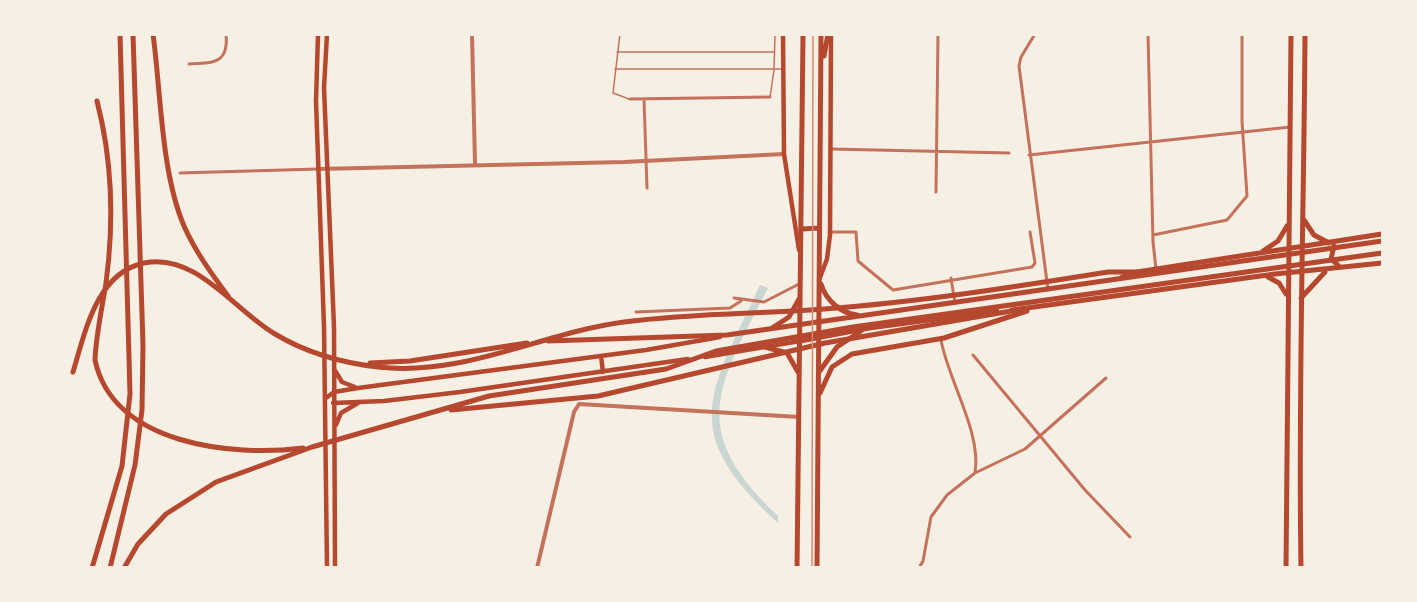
<!DOCTYPE html>
<style>
body{margin:0}
#map{position:relative;width:1417px;height:602px;overflow:hidden;background:#f6efe4;font-family:Inter,sans-serif}
canvas{display:block}
.frame{position:absolute;inset:0;border:36px solid #f6efe4;pointer-events:none}
</style>
<div id="map">
<canvas width="1417" height="602"></canvas>
<div class="frame"></div>
</div>
<script>
const c = document.querySelector('canvas').getContext('2d');
c.lineJoin = 'round';
function paint(path, color) { c.fillStyle = color; c.fill(path, 'evenodd'); }
function stroke(path, color, width, dash) { c.strokeStyle = color; c.lineWidth = width; c.lineCap = dash ? 'butt' : 'round'; c.setLineDash(dash || []); c.stroke(path); }
paint(new Path2D(`
 M760 285 768 288C718 386 686 429 778 516V523C676 430 710 393 760 285Z`), '#c9d6d2');
stroke(new Path2D(`
 M620 34 613 93 629 99
 M617 52H774
 M615 69H782
 M770 97 774 70 775 34`), '#c5725c', 1.5);
stroke(new Path2D(`
 M1035 34 1021 57 1019 66 1048 290
 M1148 34 1153 242 1156 269
 M189 64C213 63 229 64 226 34
 M630 99 770 97
 M644 99 647 188
 M831 149 1009 153
 M1029 155 1290 127
 M180 173 318 169
 M936 192 938 34
 M829 232H856L858 261 893 290 1032 267 1035 263 1030 232
 M1153 235 1227 220 1247 196 1242 121V34
 M951 278 955 303
 M734 298 764 302 799 284
 M636 312 730 308 741 301
 M941 340C948 380 982 433 975 473
 M973 355 1085 490 1130 537
 M919 568 923 561 931 517 947 495 975 473 1025 449 1106 378`), '#c5725c', 3);
stroke(new Path2D(`
 M472 34 475 164
 M318 169 624 162 784 154
 M537 568 574 412 579 404 799 417`), '#c5725c', 4);
stroke(new Path2D(`
 M318 34 316 101 324 327 327 568
 M327 34 324 88 334 327 335 568
 M783 34 784 154 799 250
 M819 280 827 259 830 235 831 34
 M601 356 603 372
 M705 357 800 341
 M334 369 342 382 355 387
 M326 398 334 392 358 388 646 350 720 337
 M333 403 384 401 460 392 688 359
 M336 425 341 413 358 403`), '#b5482f', 4.5);
stroke(new Path2D(`
 M824 56 828 34
 M1304 220 1314 235 1329 243
 M802 229 819 228
 M1334 246 1331 259 1340 267
 M1263 251 1278 241 1287 226
 M1122 277 1137 272 1382 234
 M1268 277 1279 283 1286 294
 M821 284C826 300 840 313 857 315
 M1301 298 1325 272
 M1012 310 1275 274 1382 263
 M772 328 789 317 799 299
 M800 341 869 328 997 311
 M765 347 787 353 798 372
 M819 372 837 347 861 331
 M820 393 832 367 852 354 944 338 1027 311
 M797 568 803 34
 M817 568 821 34
 M1286 568 1291 34
 M1301 568C1298 390 1304 212 1305 34`), '#b5482f', 5);
stroke(new Path2D(`
 M153 34C161 93 161 172 184 226 195 251 211 273 228 296
 M97 101C112 159 114 223 106 283 102 309 96 334 95 360 113 445 233 457 303 448
 M548 341 727 335 1382 241
 M370 363 410 361 527 343
 M73 372C85 333 96 273 144 263 196 252 235 311 275 334 305 352 343 363 378 367 464 377 541 333 624 322 691 313 758 314 824 309 919 302 1014 287 1108 272H1137
 M451 410 598 396 825 343 1017 310
 M92 568 122 466 130 394 120 34
 M110 568 135 465 142 410 143 345 133 34
 M124 568 138 544 166 514 216 482 312 447 489 396 666 369 716 351 853 327 1382 253`), '#b5482f', 5);
stroke(new Path2D(`
 M812 568 813 34`), '#cf8b77', 1.5);
</script>
